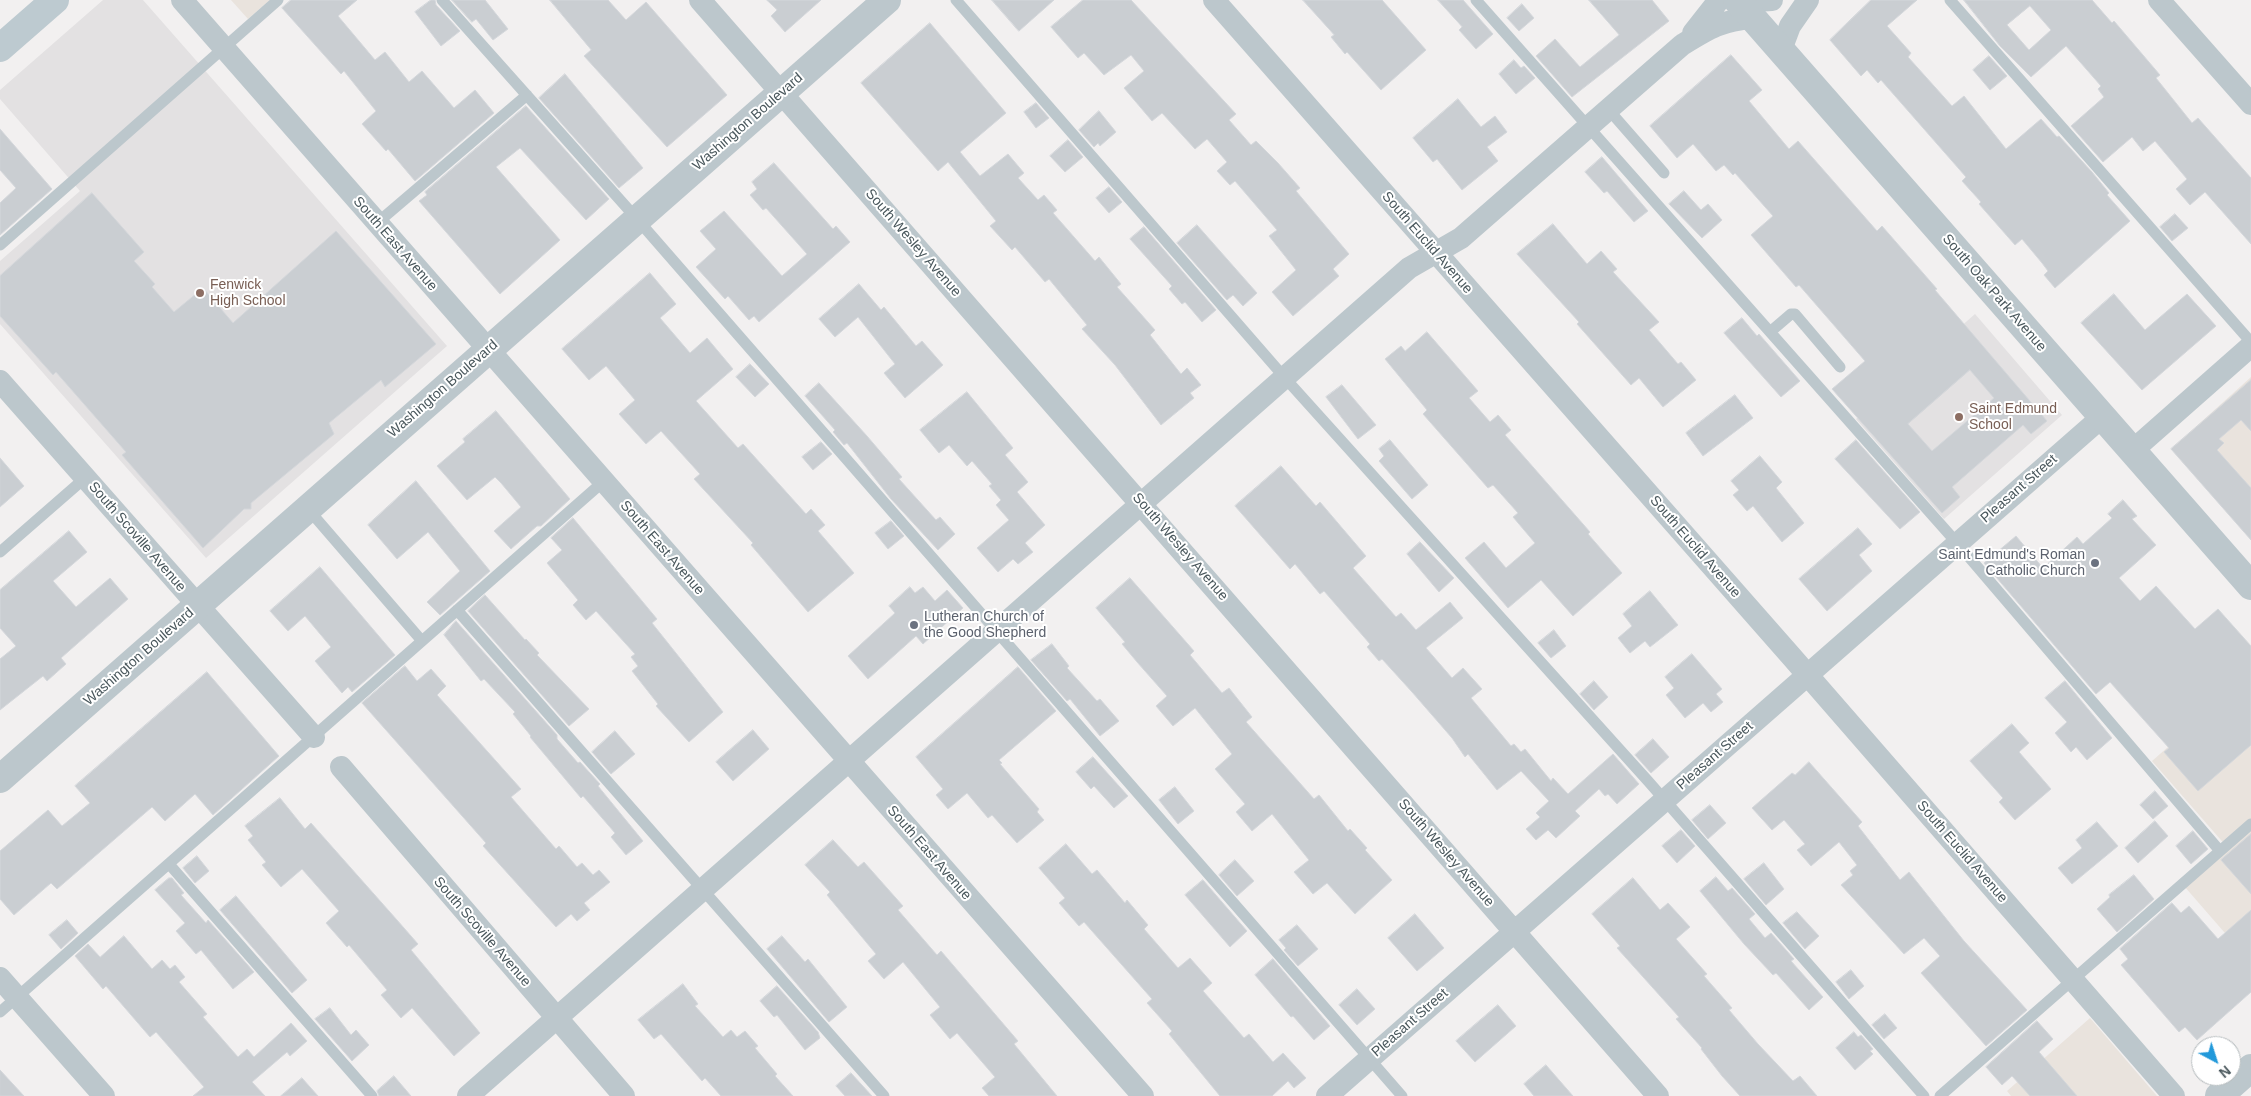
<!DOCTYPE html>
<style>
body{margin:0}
#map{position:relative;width:2251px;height:1096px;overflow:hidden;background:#f2f0f0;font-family:Arial,sans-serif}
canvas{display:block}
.north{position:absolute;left:2191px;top:1036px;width:50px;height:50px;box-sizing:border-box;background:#fff;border:1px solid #b6bcbe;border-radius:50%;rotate:140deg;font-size:14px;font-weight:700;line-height:20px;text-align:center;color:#49575c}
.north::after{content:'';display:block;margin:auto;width:18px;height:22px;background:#2299da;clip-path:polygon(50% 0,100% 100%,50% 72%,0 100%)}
</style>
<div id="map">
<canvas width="2251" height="1096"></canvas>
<div class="north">N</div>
</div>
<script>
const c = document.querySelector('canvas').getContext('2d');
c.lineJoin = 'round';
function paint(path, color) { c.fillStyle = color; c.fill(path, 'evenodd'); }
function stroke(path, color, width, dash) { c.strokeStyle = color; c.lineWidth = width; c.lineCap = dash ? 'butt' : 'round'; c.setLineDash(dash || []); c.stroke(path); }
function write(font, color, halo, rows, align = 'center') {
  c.font = font + ' Arial,sans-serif'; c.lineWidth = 4; c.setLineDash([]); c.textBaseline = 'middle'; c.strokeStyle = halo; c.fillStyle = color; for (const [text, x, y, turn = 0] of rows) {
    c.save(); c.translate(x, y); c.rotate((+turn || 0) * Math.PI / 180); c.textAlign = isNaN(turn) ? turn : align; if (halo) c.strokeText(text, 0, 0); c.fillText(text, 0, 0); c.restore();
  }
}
paint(new Path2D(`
 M231 0H270L248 19Z
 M2251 377V540L2171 449Z
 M2251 674V963L2184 886 2227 847 2152 761Z
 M2090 1018 2157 1096H2011L2007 1091Z`), '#e9e3dd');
paint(new Path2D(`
 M103 0H143L447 346 206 558 0 324V261L80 191 0 99V90Z
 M1975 314 2062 415 1944 519 1856 419Z`), '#e3e1e2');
const building = new Path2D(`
 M291 0H357L338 16 375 60 385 52 409 82 422 71 454 108 475 90 494 113 415 181 388 149 386 151 362 124 376 111 344 71 341 74 282 8Z
 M431 0H435L436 5 460 31 441 46 415 12Z
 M452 0H485L508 29 493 40 476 19 472 22Z
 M550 0H608L626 20 646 2 727 95 667 147 584 56 591 50Z
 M767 0H821L785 32 771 16 777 10Z
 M992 0H1054L1019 31Z
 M1083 0H1131L1236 114 1229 120 1251 145 1256 141 1278 163 1300 188 1296 191 1349 254 1333 269 1339 276 1293 316 1272 292 1296 270 1269 236 1277 230 1235 181 1230 185 1217 171 1227 162 1207 139 1195 149 1162 113 1152 121 1124 88 1144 71 1131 55 1104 75 1084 53 1078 58 1051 27Z
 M1303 0H1382L1426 50 1381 90 1347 52 1345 54 1331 37 1334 35Z
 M1438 0H1463L1493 34 1476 49 1459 30 1462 27Z
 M1589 0H1652L1669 21 1572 97 1536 56 1555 39 1580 67 1619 35Z
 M1871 0H1917L1887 26 1911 53 1908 57 1952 106 1964 96 2006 149 2041 119 2057 137 2059 136 2092 172 2109 193 2107 195 2130 221 2055 288 2044 275 2048 271 2042 263 2022 239 2015 245 1979 204 1981 202 1962 181 1966 177 1881 80 1878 83 1867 70 1861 76 1830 40Z
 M1964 0H2092L2112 23 2114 21 2160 75 2156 78 2192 123 2198 118 2251 178V244L2205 192 2190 205 2176 189 2187 179 2155 141 2143 151 2132 137 2103 162 2071 126 2104 97 2098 89 2101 86 2066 46 2031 77 2000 46ZM2030 6 2051 30 2029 50 2007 25Z
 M1522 4 1534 18 1519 31 1507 18Z
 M930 23 1006 113 960 152 980 176 1008 154 1024 173 1018 178 1038 200 1044 195 1057 210 1053 213 1095 261 1099 257 1121 284 1117 287 1155 330 1150 335 1181 374 1187 368 1201 385 1190 393 1194 398 1161 425 1115 365 1082 329 1087 325 1049 279 1045 282 1015 247 1012 250 990 226 996 221 948 162 938 171 861 83Z
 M1731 55 1762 90 1749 101 1789 149 1798 141 1877 231 1882 226 1937 289 1935 290 2047 421 2031 434 2023 425 1952 487 1960 497 1942 513 1832 389 1865 361 1799 285 1796 287 1751 235 1773 216 1735 173 1733 175 1724 165 1716 171 1693 144 1677 158 1650 126ZM1970 370 1994 398 1932 451 1908 424Z
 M1989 56 2007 76 1990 90 1973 70Z
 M1514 60 1521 68 1524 66 1535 78 1516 94 1499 74Z
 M565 74 643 168 619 188 539 98Z
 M1458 99 1481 127 1495 116 1507 132 1487 147 1498 161 1462 190 1437 159 1433 162 1413 138Z
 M1036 103 1049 118 1036 128 1024 112Z
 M526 106 609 199 586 220 520 148 496 167 560 240 500 294 419 201 427 195 425 192Z
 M1099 111 1116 132 1100 146 1098 143 1094 147 1079 130Z
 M0 129 52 189 0 235V203L16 188 0 170Z
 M1068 140 1083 157 1065 172 1050 156Z
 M1602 157 1648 211 1634 222 1607 191 1604 193 1585 172Z
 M774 163 833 229 836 226 850 242 759 322 754 316 749 320 728 296 725 299 696 267 716 249 700 231 724 211 782 276 807 254 766 208 763 210 750 195 757 189 752 182Z
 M1109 187 1122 202 1109 213 1096 198Z
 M1684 191 1701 210 1708 204 1722 220 1702 238 1669 204Z
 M92 193 144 252 134 261 155 284 152 287 174 312 203 288 233 323 336 231 436 344 385 387 381 380 329 423 334 434 251 503V509H244L203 548 122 455 126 452 56 372 53 375 0 316V276Z
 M2175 214 2188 228 2172 241 2160 227Z
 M1553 224 1587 264 1601 251 1617 269 1613 272 1659 322 1649 330 1678 364 1681 362 1696 380 1663 407 1639 378 1631 385 1577 324 1579 322 1517 254Z
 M1197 225 1257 293 1243 306 1233 295 1227 300 1177 243Z
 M1144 227 1216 310 1202 322 1185 302 1182 304 1169 289 1172 286 1130 239Z
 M650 273 676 304 660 318 690 353 707 338 733 369 696 401 738 448 743 444 806 514 811 509 825 525 818 531 854 573 808 612 751 545 753 543 694 479 700 474 661 431 646 444 619 414 635 400 606 366 589 380 562 349Z
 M859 284 881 310 884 307 916 346 922 341 943 365 905 398 884 373 895 364 858 317 835 337 819 319Z
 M2114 294 2145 330 2187 294 2216 326 2142 390 2081 323Z
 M1742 318 1757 336 1759 334 1800 381 1781 397 1724 333Z
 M1427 332 1478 391 1469 398 1490 422 1498 415 1511 430 1505 435 1590 532 1588 534 1622 573 1573 616 1541 580 1508 608 1465 558 1484 542 1506 568 1535 543 1513 517 1518 513 1493 485 1488 488 1423 414 1427 410 1385 359 1401 346 1405 351Z
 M750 364 769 384 755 397 736 377Z
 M2251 380V431L2241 420 2219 439 2224 443 2217 450 2251 488V540L2171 449Z
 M819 383 867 436 902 477 899 479 936 520 940 517 955 534 938 550 891 499 847 443 844 445 833 432 835 430 805 396Z
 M1342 385 1376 425 1358 439 1326 397Z
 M967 392 1013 448 1005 455 1028 482 1017 492 1045 525 1025 543 1033 552 1018 564 1013 559 998 572 977 548 1009 520 996 505 1001 500 989 486 992 484 972 461 967 466 949 445 939 453 920 430Z
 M1735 395 1753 418 1703 456 1686 433Z
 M496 411 570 499 541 526H537L511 549 494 531 521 507 501 483 495 477 467 500 437 466 465 442 463 439Z
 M1390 440 1428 485 1412 499 1379 461 1384 456 1379 449Z
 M1856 440 1920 512 1900 529 1835 459Z
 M821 442 832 454 813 470 802 457Z
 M1760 456 1782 482 1776 488 1804 523 1782 542 1753 506 1747 511 1733 495 1739 490 1731 481Z
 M0 458 24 486 0 507Z
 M1281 466 1316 506 1320 502 1366 556 1353 568 1396 617 1401 613 1416 630 1450 602 1463 618 1426 648 1452 678 1463 668 1482 689 1471 698 1511 746 1514 744 1521 752 1525 749 1551 781 1553 778 1568 794 1613 754 1639 784 1617 804 1608 794 1605 796 1599 789 1575 811 1580 816 1556 838 1548 830 1536 840 1526 829 1540 817 1536 813 1549 801 1521 771 1497 790 1468 754 1465 757 1452 738 1412 692 1382 659 1379 661 1367 647 1370 644 1324 591 1320 594 1295 564 1290 569 1235 506Z
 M416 481 490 571 440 615 427 602 460 571 428 532 397 559 368 525Z
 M2123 500 2137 516 2132 519 2156 545 2119 578 2140 601 2156 586 2195 629 2218 609 2251 646V745L2198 791 2164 752 2169 748 2110 682 2096 694 1984 563 2016 536 2043 568 2077 537 2083 544 2112 518 2108 514Z
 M573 518 657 619 652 623 723 712 689 742 656 706 658 704 632 671 638 666 631 657 635 654 596 611 586 620 573 605 578 600 547 563 562 550 551 538Z
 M891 521 904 536 888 549 875 533Z
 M1858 528 1872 544 1859 555 1872 571 1827 611 1799 579Z
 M69 531 87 552 53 581 76 607 110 578 128 599 61 658 66 664 47 681 43 676 0 710V659L16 646 0 628V590Z
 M1420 542 1454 578 1439 592 1407 554Z
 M320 567 395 655 352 692 348 687 342 693 315 661 331 647 305 616 288 631 270 611Z
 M1130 578 1194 651 1190 655 1222 693 1229 688 1252 717 1246 722 1314 799 1319 795 1348 831 1350 829 1367 848 1365 850 1392 880 1355 914 1327 883 1313 894 1294 872 1309 860 1272 814 1252 831 1236 812 1245 804 1215 769 1232 754 1195 708 1173 726 1156 706 1167 696 1137 662 1122 644 1125 642 1096 608Z
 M910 587 915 593 923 587 935 601 947 590 963 608 923 644 916 636 868 679 848 656 895 613 889 606Z
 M1650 591 1678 625 1650 647 1645 641 1630 653 1618 638 1632 626 1623 614Z
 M485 595 525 640 526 639 539 653 537 655 589 709 569 726 468 611Z
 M456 621 557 735V739L578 763 580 762 600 784 598 786 643 841 626 855 611 837 615 833 583 796 581 798 530 737 531 736 513 714 515 712 484 679 481 681 444 635Z
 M1554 630 1566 646 1551 658 1538 643Z
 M1052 644 1069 666 1067 668 1097 701 1100 699 1119 721 1100 736 1070 699 1067 701 1031 660Z
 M1692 654 1722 689 1716 694 1723 702 1711 712 1703 703 1685 718 1666 695 1674 688 1665 677Z
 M405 666 417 681 431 669 446 686 437 695 521 789 511 797 556 849 559 846 577 867 582 863 593 875 599 870 610 882 584 903 590 910 577 921 571 914 556 927 483 846 486 843 362 703Z
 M1018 667 1056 711 999 760 1002 763 1000 764 1039 809 1037 812 1044 820 1017 843 992 815 988 818 967 793 948 809 936 795 943 789 916 757Z
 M207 672 279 756 213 815 195 794 165 821 152 807 57 889 51 883 14 915 0 899V851L48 810 62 826 90 803 75 786Z
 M1594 681 1608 697 1594 710 1580 694Z
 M2065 681 2112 738 2087 760 2076 747 2071 752 2055 733 2067 722 2045 698Z
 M2012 724 2029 743 2019 752 2051 789 2015 820 1999 802 2003 798 1970 761Z
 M753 730 769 749 733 781 716 762Z
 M615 731 635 754 611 774 592 752Z
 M1653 739 1669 757 1651 773 1635 755Z
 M1093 757 1128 796 1114 808 1094 786 1091 789 1076 772Z
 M1809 762 1862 822 1858 826 1900 880 1909 872 1964 941 2027 1010 1986 1046 1921 973 1940 956 1924 938 1904 954 1841 885 1853 875 1850 871 1857 865 1839 842 1811 866 1797 850 1805 844 1784 820 1772 830 1752 808 1792 773 1795 775Z
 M1175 787 1194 811 1178 824 1159 800Z
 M2155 791 2168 806 2153 819 2140 805Z
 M280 798 305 829 311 823 397 920 418 944 411 950 480 1033 454 1056 412 1008 401 1018 381 995 387 990 349 945 347 947 326 923 339 911 302 869 281 887 262 865 266 862 248 840 253 836 245 826Z
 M1710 805 1726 823 1708 839 1692 820Z
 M2155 821 2168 836 2138 863 2125 848Z
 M2097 822 2118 846 2072 884 2058 868 2082 848 2076 840Z
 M1681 830 1695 846 1677 863 1662 846Z
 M2193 831 2208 849 2191 864 2176 846Z
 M2251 834V894L2221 860Z
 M833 840 858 867 864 862 887 888 903 906 898 910 937 955 941 951 1018 1041 1014 1044 1057 1096H989L982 1088 995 1077 957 1033 950 1039 930 1015 940 1007 903 962 884 979 868 961 876 954 827 895 830 892 805 865Z
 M1066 844 1092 874 1097 870 1125 903 1127 900 1148 925 1144 929 1178 968 1190 958 1212 983 1203 991 1244 1038 1249 1034 1273 1062 1283 1053 1306 1078 1294 1088 1288 1081 1272 1096H1220L1169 1034 1172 1031 1147 1003 1152 999 1084 922 1079 926 1059 903 1065 898 1039 868Z
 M197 856 209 871 195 883 183 868Z
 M1235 860 1254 881 1237 896 1219 875Z
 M1764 863 1784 889 1766 905 1744 879Z
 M2134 875 2154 899 2117 932 2097 909 2110 897 2109 895Z
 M1716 877 1728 891 1732 888 1755 914 1749 919 1765 938 1771 933 1794 959 1791 961 1823 997 1809 1010 1776 973 1773 975 1744 944 1700 891Z
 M169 878H172L184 893 181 895 206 923 208 920 254 972 233 989 201 950 196 954 176 931 185 923 155 890Z
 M1633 878 1660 910 1668 903 1690 927 1676 939 1707 974 1704 976 1732 1008 1729 1010 1758 1044 1793 1081 1800 1076 1817 1096H1740L1722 1076 1701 1049 1702 1048 1676 1019 1679 1017 1617 948 1620 946 1592 914Z
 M1203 880 1247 931 1230 947 1185 895Z
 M236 896 307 980 292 993 220 910Z
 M2172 903 2181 913 2189 906 2218 939 2251 910V992L2197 1040 2185 1027 2179 1032 2121 965 2128 959 2120 949Z
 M1797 912 1819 936 1805 949 1783 923Z
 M1415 914 1444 948 1417 971 1388 938Z
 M67 920 78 933 61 949 49 935Z
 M1297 925 1318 949 1298 966 1284 950 1286 948 1279 940Z
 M124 936 152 969 162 960 170 969 175 965 185 977 179 982 207 1014 203 1017 238 1057 247 1049 254 1057 291 1023 307 1041 290 1056 287 1052 252 1082 265 1096H193L204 1087 156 1032 150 1037 106 986 103 989 75 956 88 944 100 957Z
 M782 936 805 962 808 959 847 1007 829 1022 767 949Z
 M1273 959 1330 1026 1314 1040 1293 1016 1291 1017 1255 975Z
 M1851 970 1864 986 1849 999 1836 982Z
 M683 984 698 1004 695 1006 723 1037 731 1030 737 1037 745 1031 758 1046 755 1048 777 1074 775 1076 793 1096H721L705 1078 702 1081 661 1034 654 1039 638 1020Z
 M777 986 818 1032 820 1038 805 1050 777 1015 774 1017 760 1001Z
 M1357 989 1375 1009 1357 1025 1339 1005Z
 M1498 1005 1516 1026 1475 1062 1456 1041Z
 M330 1008 351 1035 356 1030 369 1045 352 1061 315 1019Z
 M1885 1014 1897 1028 1884 1039 1872 1025Z
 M2037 1021 2053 1039 2039 1052 2077 1096H2030L2012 1076 2002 1085 1986 1067Z
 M1854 1032 1858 1037 1861 1035 1873 1049 1870 1051 1873 1054 1855 1070 1836 1048Z
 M1546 1065 1573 1096H1534L1524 1084Z
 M0 1070 24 1096H0Z
 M851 1073 872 1096H845L836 1086Z
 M394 1076 411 1096H379L377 1091Z
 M302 1078 318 1096H281Z`);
paint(building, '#caced2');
stroke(building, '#d4d7db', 1);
stroke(new Path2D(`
 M442 0 637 219 1402 1096
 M956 0 1285 378 1648 781 1924 1096
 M1476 0 1957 543 2220 851
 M1950 0 2251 342
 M1608 109 1664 173
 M377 223 527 95
 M0 245 278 0
 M1770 332 1791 314H1795L1840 367
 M308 509 422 641
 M0 552 85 478
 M457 610 884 1096
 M169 864 372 1096
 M0 1012 604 481
 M1940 1096 2251 824`), '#bcc7cc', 11);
stroke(new Path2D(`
 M182 0 1143 1096
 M700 0 1658 1096
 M1214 0 1791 656 2174 1096
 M2159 0 2251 104
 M1739 2 1772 0
 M1693 33 1719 0
 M1781 50 1790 26 1808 0
 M0 381 314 737
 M2132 451 2251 346
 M341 767 624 1096
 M0 978 104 1096
 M468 1096 1409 268 1461 238 1682 45C1708 29 1722 20 1752 18
 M1327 1096 2102 417`), '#bcc7cc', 22);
stroke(new Path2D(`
 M1737 0 2251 586
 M0 779 887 0
 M2219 1096 2251 1068`), '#bcc7cc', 28);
stroke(new Path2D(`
 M0 48 55 0`), '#bdcad0', 28);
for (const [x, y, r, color] of [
 [200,293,5,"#8d6e63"],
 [1959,417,5,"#8d6e63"],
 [2095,563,5,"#6b7280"],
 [914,625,5,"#6b7280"]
]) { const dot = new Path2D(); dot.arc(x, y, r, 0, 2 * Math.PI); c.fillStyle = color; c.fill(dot); stroke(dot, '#fff', 2); }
write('14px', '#49575c', '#fff', [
 ["Washington Boulevard",748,122,-41],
 ["South Wesley Avenue",913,243,49],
 ["South Euclid Avenue",1427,243,49],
 ["South East Avenue",395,244,49],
 ["South Oak Park Avenue",1994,293,49],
 ["Washington Boulevard",443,389,-41],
 ["Pleasant Street",2019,489,-41],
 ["South Scoville Avenue",137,537,49],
 ["South Wesley Avenue",1180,547,49],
 ["South Euclid Avenue",1695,547,49],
 ["South East Avenue",662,548,49],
 ["Washington Boulevard",139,657,-41],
 ["Pleasant Street",1715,756,-41],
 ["South Euclid Avenue",1962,852,49],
 ["South East Avenue",929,853,49],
 ["South Wesley Avenue",1446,853,49],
 ["South Scoville Avenue",482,932,49],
 ["Pleasant Street",1410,1023,-41]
]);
write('14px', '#785e54', '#fff', [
 ["Fenwick",210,285],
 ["High School",210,301],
 ["Saint Edmund",1969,409],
 ["School",1969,425]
], 'left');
write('14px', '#5b616d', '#fff', [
 ["Saint Edmund's Roman",2085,555],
 ["Catholic Church",2085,571],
 ["Lutheran Church of",924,617,"left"],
 ["the Good Shepherd",924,633,"left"]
], 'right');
</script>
